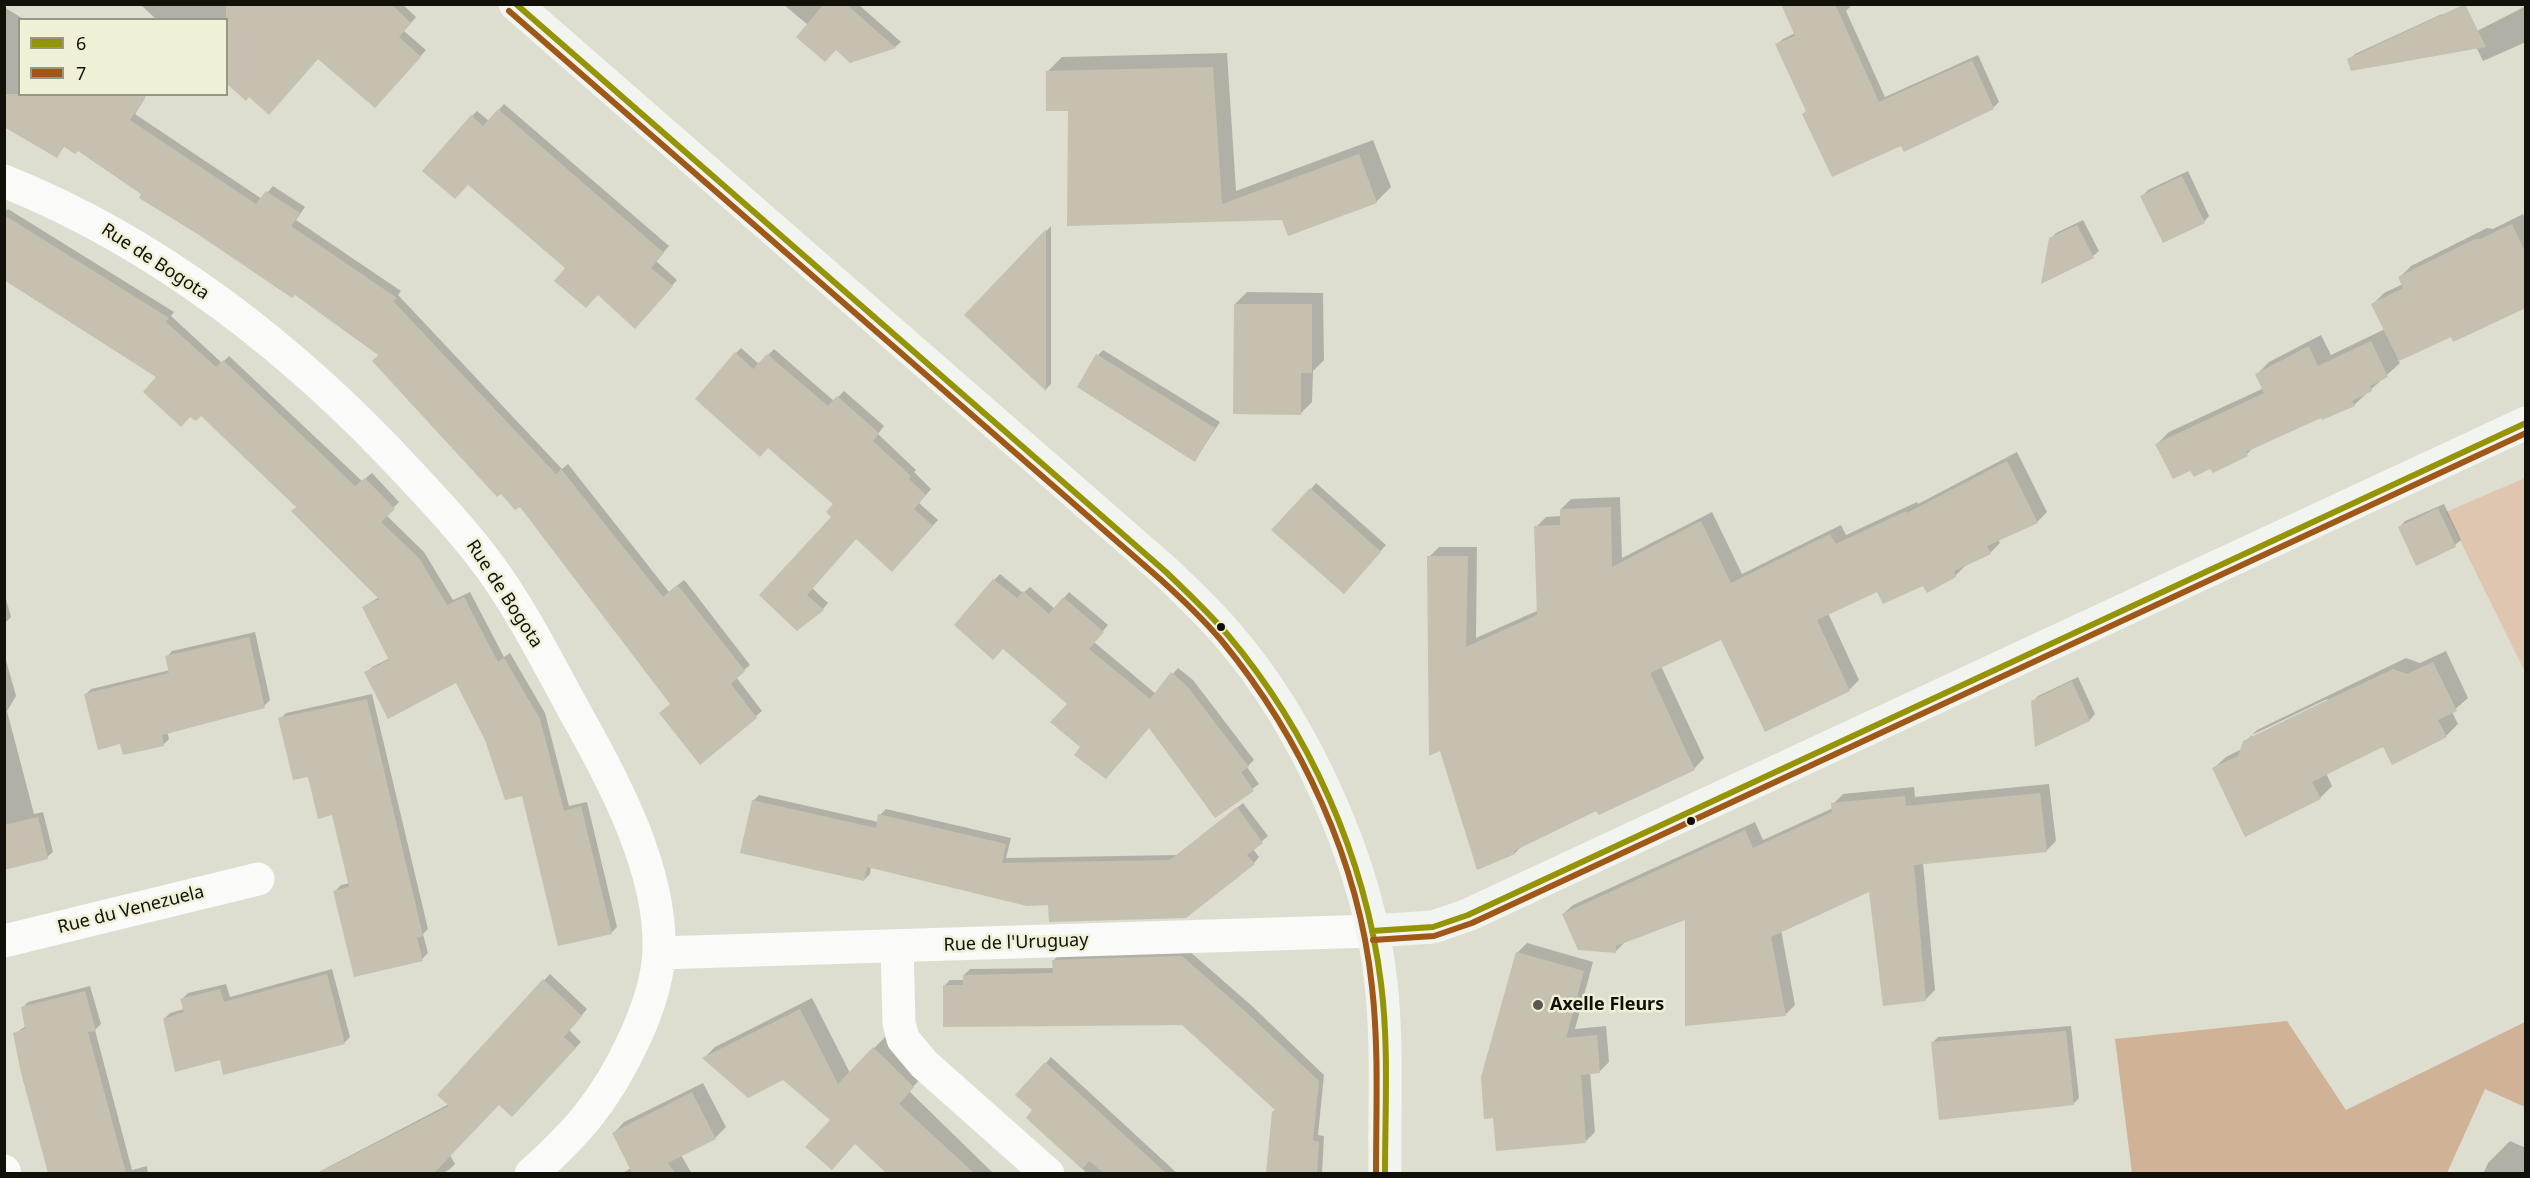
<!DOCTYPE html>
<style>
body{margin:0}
#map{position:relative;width:2530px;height:1178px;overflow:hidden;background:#ddddd0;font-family:"Noto Sans",sans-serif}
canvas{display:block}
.frame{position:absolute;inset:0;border:6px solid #111109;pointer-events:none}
.legend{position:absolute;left:18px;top:18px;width:210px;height:78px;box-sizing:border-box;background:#f0f0d7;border:2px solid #979785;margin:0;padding:8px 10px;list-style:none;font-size:18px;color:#111109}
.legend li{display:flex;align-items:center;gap:12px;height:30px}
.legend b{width:30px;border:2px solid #979785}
</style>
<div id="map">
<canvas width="2530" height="1178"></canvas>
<div class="frame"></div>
<ul class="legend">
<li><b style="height:8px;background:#949404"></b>6</li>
<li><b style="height:8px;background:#9f5818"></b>7</li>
</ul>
</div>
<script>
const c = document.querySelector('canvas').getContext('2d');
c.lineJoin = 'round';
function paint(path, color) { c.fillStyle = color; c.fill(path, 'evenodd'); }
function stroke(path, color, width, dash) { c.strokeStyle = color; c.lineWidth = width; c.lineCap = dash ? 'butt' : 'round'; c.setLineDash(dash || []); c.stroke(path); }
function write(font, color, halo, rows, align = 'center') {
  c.font = font + ' "Noto Sans",sans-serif'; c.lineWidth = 5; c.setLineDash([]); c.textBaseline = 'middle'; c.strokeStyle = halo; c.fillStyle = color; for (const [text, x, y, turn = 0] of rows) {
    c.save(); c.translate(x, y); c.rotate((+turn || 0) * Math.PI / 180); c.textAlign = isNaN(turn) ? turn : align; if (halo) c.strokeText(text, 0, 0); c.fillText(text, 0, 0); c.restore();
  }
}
paint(new Path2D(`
 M2525 478V672L2446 512Z`), '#dec6b0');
paint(new Path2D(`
 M2287 1021 2346 1110 2525 1022V1107L2485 1089 2447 1173H2132L2115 1039Z`), '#d0b397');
paint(new Path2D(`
 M140 4H402L416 17 404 31 426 50 381 100 319 58 226 20H157Z
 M783 4H858L901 42 895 47 851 61Z
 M1782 4H1849L1850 7 1846 11 1885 97 1978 55 1999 102 1993 108 1902 144 1807 110 1777 44 1783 39 1795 33Z
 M2526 6V42L2483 61 2471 36 2477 31Z
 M4 7 25 20H20V94H141L145 98 135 114 262 199 273 186 305 207 296 220 401 291 398 295 562 469 568 464 669 592 684 580 686 582 750 665 736 677 762 711 700 763 672 703 520 505 380 354 295 293 143 194 78 149 4 110Z
 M2442 14 2461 46 2349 60 2355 54Z
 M1227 53 1236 191 1373 140 1391 187 1376 202 1283 219 1068 225 1069 109 1048 71 1062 57Z
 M504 104 669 246 656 261 677 280 641 321 567 268 472 116 477 111 489 121Z
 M2188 171 2209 216 2204 222 2142 196 2148 190Z
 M8 209 174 312 171 316 222 363 229 356 362 481 372 473 399 502 386 515 424 552 453 600 470 592 504 657 510 653 545 713 569 806 587 802 617 927 611 933 486 740 457 681 366 673 372 667 390 658 363 607 379 597 298 507 201 414 158 377 4 278V212Z
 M2523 214 2526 220V306L2451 335 2398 360 2400 363 2354 405 2321 416 2255 446 2247 454 2210 467 2190 469 2157 444 2169 432 2264 388 2257 374 2269 362 2321 335 2331 355 2385 329 2373 304 2384 293 2403 284 2400 277 2411 266 2487 228 2493 229Z
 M2083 220 2099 251 2093 256 2043 281 2050 239 2056 233Z
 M1051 226V384L1046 389 967 315Z
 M1247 292 1323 293 1324 360 1313 371 1312 402 1300 414 1235 304Z
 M741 348 759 364 774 349 834 401 844 391 884 426 878 434 916 470 914 472 931 489 919 503 938 520 898 564 856 537 812 588 828 603 823 609 761 595 833 517 835 503 736 353Z
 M1103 350 1220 422 1195 460 1098 355Z
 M2017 452 2047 512 2037 522 1998 539 2000 543 1990 553 1965 566 1955 576 1923 584 1878 590 1828 613 1859 680 1849 690 1722 638 1661 666 1704 758 1694 769 1597 810 1523 845 1515 853 1478 868 1429 557 1439 547H1477L1476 638 1539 610 1536 527 1546 517 1561 516V509L1571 499 1620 497 1622 558 1712 512 1742 574 1841 525 1846 535 1917 502 1918 504Z
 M1316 483 1386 545 1349 587 1311 489Z
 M2444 504 2461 540 2455 545 2400 527 2405 521Z
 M1000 574 1023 593 1030 587 1055 609 1069 592 1108 625 1094 642 1156 694 1178 668 1193 680 1254 760 1247 767 1259 784 1215 816 1150 726 1082 747 1069 704 1003 647 994 580Z
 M4 592 11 617 6 622H4Z
 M255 632 270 700 264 706 167 731 169 739 163 745 121 742 85 695 91 689 170 670 167 657 172 651Z
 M2446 651 2468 698 2452 712 2458 724 2446 736 2384 745 2326 773 2332 786 2320 798 2214 768 2226 757 2242 749 2245 742 2257 730 2406 658 2420 663ZM2327 699 2329 701 2252 739V735Z
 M4 653 16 696 7 711 34 814 43 812 53 852 47 857 4 868Z
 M2078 677 2095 714 2090 720 2036 745 2032 702 2038 696Z
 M372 694 428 929 423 934 428 953 422 959 335 891 341 885 350 883 333 813 280 719 286 713Z
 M2049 784 2056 841 2046 851 1923 863 1935 990 1925 1000 1870 889 1781 930 1795 1005 1786 1014 1687 918 1625 942 1615 952 1563 914 1573 905 1755 822 1763 840 1833 808V804L1843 794 1914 787 1915 797Z
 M759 795 878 822 880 815 886 809 1011 838 1006 858 1177 855 1243 803 1268 836 1253 849 1259 857 1254 863 1050 904 871 866 870 874 864 880 753 801Z
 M1527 943 1593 962 1575 1029 1606 1026 1609 1062 1599 1072H1590L1595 1132 1586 1141 1517 953Z
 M1188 950 1252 1006 1324 1075 1318 1135 1324 1136 1322 1174H1267L1273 1113 1277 1109 1182 1023 944 986 950 980H964V975L970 969 1054 968V960L1059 954Z
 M332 969 350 1037 344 1043 221 1059 164 1019 170 1013 184 1009 182 999 188 993 226 984 230 997Z
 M550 974 587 1009 569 1030 581 1042 513 1114 500 1102 450 1155 455 1164 449 1170 441 1174H315L449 1104 439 1095Z
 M90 986 101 1024 95 1030 132 1170 147 1166 148 1174H65L59 1153 14 1034 26 1026 22 1008 28 1002Z
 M812 998 850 1073 886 1036 925 1074 909 1091 994 1174H888L832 1120 784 1078 704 1058 715 1047Z
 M2071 1026 2079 1098 2073 1104 1932 1043 1938 1037Z
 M1051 1057 1178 1174H1088L1028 1118 1034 1110 1046 1063Z
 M703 1083 726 1127 715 1138 681 1155 692 1174H621L631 1168 614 1133 624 1122Z
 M2510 1141 2526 1148V1174H2483L2488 1163Z`), '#0003');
paint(new Path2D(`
 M226 4H391L411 23 399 37 421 57 375 108 318 59 269 115 249 97 246 101 226 83Z
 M824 4H846L896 48 850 63 836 50 825 62 796 37Z
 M1781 4H1835L1879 102 1972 60 1994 109 1904 152 1901 146 1832 177 1802 114 1806 111 1775 44 1795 36Z
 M2465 4 2486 47 2351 71 2347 59Z
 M1213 67 1222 204 1359 154 1377 203 1288 236 1282 220 1067 226 1068 111H1046V71Z
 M4 94H147L130 120 256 204 266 191 300 213 291 226 397 298 393 301 556 474 561 469 663 597 677 585 680 588 745 671 731 684 757 718 700 765 659 713 670 704 520 507 515 510 501 494 497 497 372 361 378 355 295 295 292 298 199 235 139 198 141 194 78 151 75 154 64 147 57 158 4 127Z
 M498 109 664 253 651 268 673 286 635 329 598 295 586 308 554 281 565 268 468 185 455 199 422 171 471 115 483 126Z
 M2182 176 2205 223 2163 243 2140 196Z
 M4 215 169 318 166 322 216 367 223 360 355 486 365 478 395 509 381 522 419 558 447 605 464 597 498 662 504 658 540 719 564 811 581 806 612 934 558 946 522 796 505 800 485 740 456 683 388 719 364 672 389 660 362 607 379 599 291 511 296 507 201 416 196 421 190 417 181 427 143 392 156 377 4 280Z
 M2512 224 2526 254V308L2453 342 2451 337 2399 361 2371 304 2403 288 2398 277 2475 239H2480Z
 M2077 225 2094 258 2041 284 2049 238Z
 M1046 229V391L964 315Z
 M1234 304H1312V373H1301V415L1233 414Z
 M2371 341 2388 377 2370 386 2372 391 2352 401 2355 406 2322 420 2321 418 2246 452 2248 456 2213 473 2210 469 2194 477 2190 471 2173 479 2155 444 2264 393 2255 374 2309 346 2318 366Z
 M735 352 753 369 767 354 828 406 837 396 879 433 873 441 911 476 909 479 926 495 914 509 933 526 892 572 856 539 807 595 824 610 797 631 759 595 831 517 826 512 833 504 768 448 760 457 695 399Z
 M1096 354 1215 428 1195 462 1077 387Z
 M2007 461 2038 523 1987 546 1991 554 1954 571 1956 577 1927 593 1923 586 1883 604 1877 592 1817 620 1850 691 1765 732 1721 640 1650 673 1695 770 1599 815 1596 811 1514 851 1515 854 1477 870 1440 751 1429 756 1427 556H1468L1466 647 1537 615 1534 526 1560 525V509L1611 507 1612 567 1701 521 1731 583 1830 534 1836 544 1906 511 1907 513Z
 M1310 488 1381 552 1344 594 1271 530Z
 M2438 508 2456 547 2416 566 2398 527Z
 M993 579 1017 598 1023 591 1049 614 1063 597 1104 632 1089 649 1150 699 1171 672 1187 686 1249 767 1241 772 1254 791 1215 818 1149 728 1106 779 1074 755 1080 747 1050 722 1067 704 1003 649 993 660 954 625Z
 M249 637 265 708 162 735 164 746 123 755 120 744 98 750 84 694 169 673 165 656Z
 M2433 662 2457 711 2438 720 2447 737 2392 765 2383 747 2348 764 2312 782 2321 799 2245 837 2212 768 2238 756 2243 741 2321 703 2393 669 2407 674Z
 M2072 681 2090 721 2035 747 2031 701Z
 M367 699 423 936 417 938 423 961 354 977 333 891 349 887 332 815 318 819 308 777 293 780 278 718Z
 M2040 793 2047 852 1914 865 1926 1001 1883 1006 1869 892 1771 937 1786 1016 1685 1026V920L1616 946V953L1578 950 1562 914 1745 830 1753 848 1832 812 1831 803 1905 796 1906 806Z
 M752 800 876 828 878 814 1006 844 1002 863 1170 860 1237 807 1263 843 1247 855 1255 864 1186 918 1049 922 1048 905 1027 906 867 867 864 881 740 853Z
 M38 817 48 859 4 870V825Z
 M1516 952 1584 971 1566 1038 1597 1035 1600 1073 1581 1075 1586 1143 1496 1151 1493 1118 1484 1119 1481 1077Z
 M1182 956 1246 1012 1319 1081 1313 1140 1319 1142 1317 1173H1266L1272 1112 1275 1110 1182 1025 943 1027V985H963V975L1053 973 1052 960Z
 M327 974 345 1044 223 1075 220 1060 175 1072 163 1019 184 1012 180 999 220 989 224 1002Z
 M543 979 582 1016 564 1037 576 1048 512 1117 499 1105 434 1173H318L449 1106 437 1095Z
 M85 991 96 1031 88 1032 126 1173H48L21 1073 13 1033 25 1029 21 1007Z
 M800 1009 838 1084 873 1047 914 1087 899 1104 974 1173H886L855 1144 832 1170 805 1147 830 1120 816 1108 783 1080 748 1098 702 1058Z
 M2066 1031 2074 1105 1939 1120 1931 1042Z
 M1045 1062 1132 1142 1166 1173H1104L1089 1161 1082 1169 1026 1118 1032 1110 1015 1095Z
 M692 1092 716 1139 668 1163 675 1173H632L612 1133Z`), '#c6c0b0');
stroke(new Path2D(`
 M4 181C159 243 296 351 408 472 437 503 465 533 490 567 525 615 551 669 580 721 617 787 661 872 659 949 658 1002 620 1076 587 1117 570 1138 551 1156 531 1174
 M4 941 258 879
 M897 946 899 1023 903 1039 924 1064 1048 1174
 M659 953 1372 931
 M4 1171 5 1174`), '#fafaf8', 33);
stroke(new Path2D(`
 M515 4 1166 572C1187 592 1208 612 1227 634 1304 723 1369 865 1381 983 1388 1046 1384 1110 1385 1174
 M1372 931 1433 927 1468 915 2526 423`), '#f2f4ef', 33);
stroke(new Path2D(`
 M516 4 1166 572C1187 592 1208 612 1227 634 1309 731 1365 856 1381 983 1389 1046 1385 1110 1385 1174
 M1372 931 1433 927 1468 915 2526 423`), '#949404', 6);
stroke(new Path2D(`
 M509 11 1160 579C1181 598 1202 618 1221 640 1301 737 1359 861 1372 987 1379 1049 1376 1111 1376 1174
 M1373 940 1434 936 1472 923 2526 433`), '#9f5818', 6);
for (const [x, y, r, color] of [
 [1221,627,5,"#111109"],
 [1691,821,5,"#111109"],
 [1538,1005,6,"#58584f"]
]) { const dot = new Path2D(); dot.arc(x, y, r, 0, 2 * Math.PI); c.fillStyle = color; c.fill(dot); stroke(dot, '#f0f0d7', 2); }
write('18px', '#111109', '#f0f0d7', [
 ["Rue de Bogota",155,262,33],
 ["Rue de Bogota",504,594,57],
 ["Rue du Venezuela",131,910,-14],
 ["Rue de l'Uruguay",1016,943,-2]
]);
write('bold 18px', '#111109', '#f0f0d7', [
 ["Axelle Fleurs",1550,1005]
], 'left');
</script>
